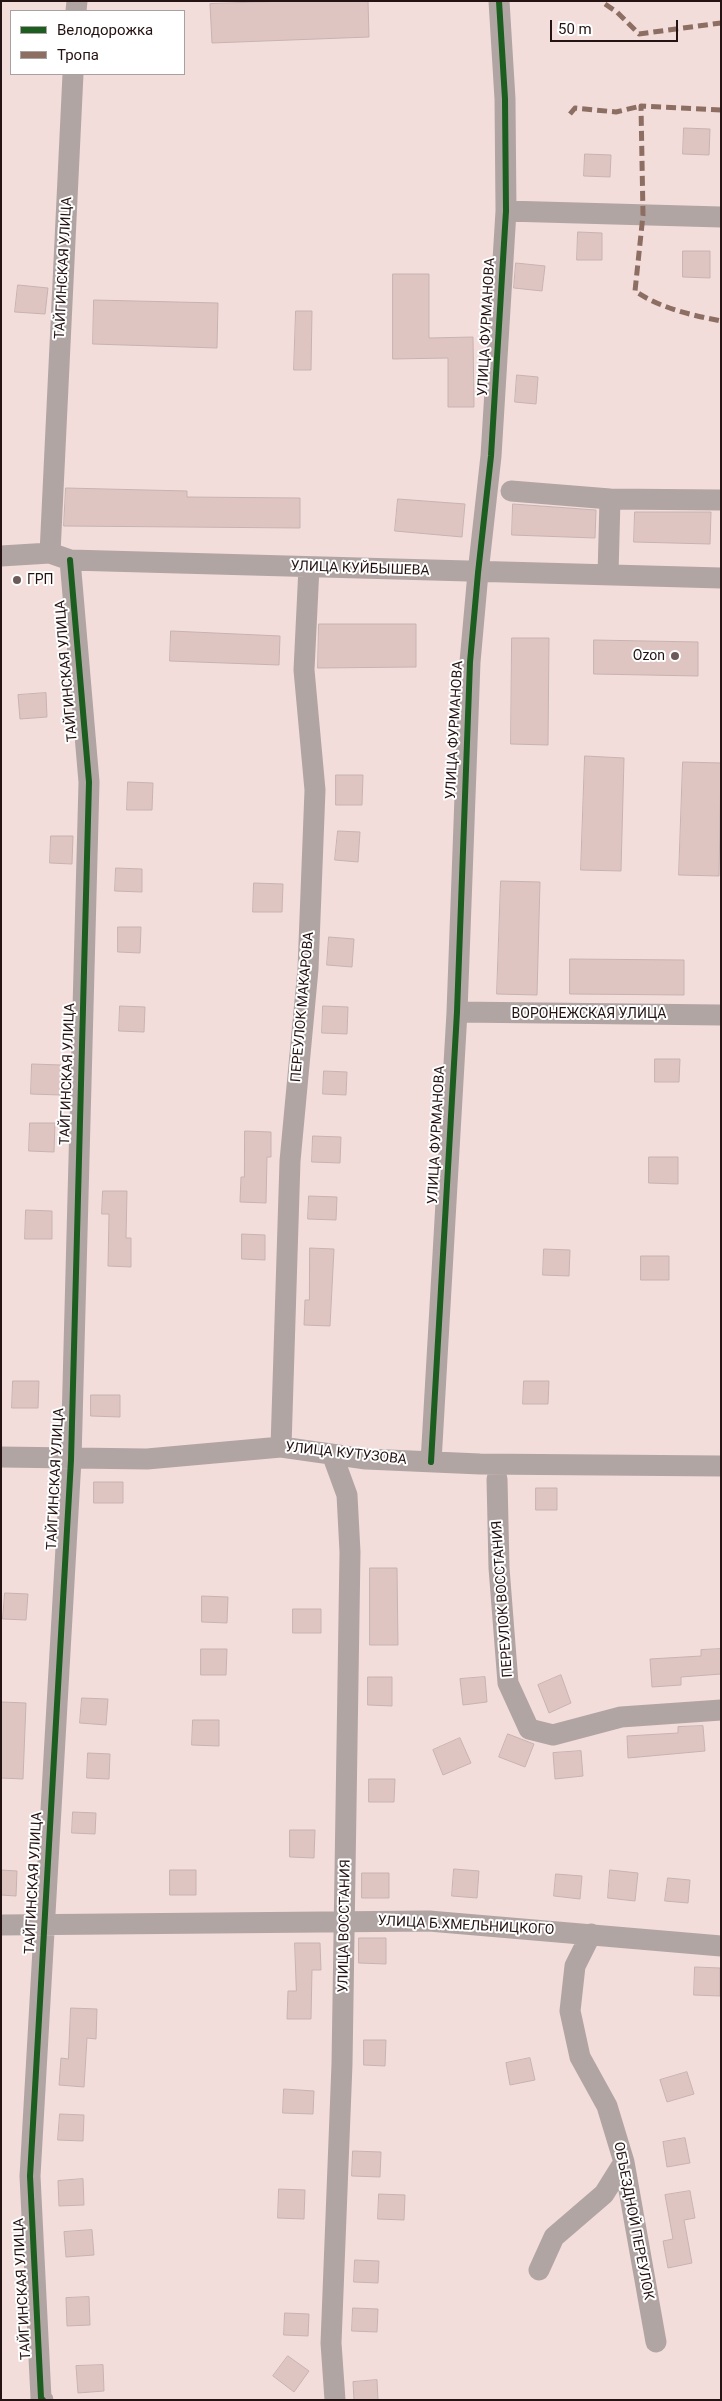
<!DOCTYPE html>
<meta charset="utf-8">
<style>
body{margin:0}
#map{position:relative;width:722px;height:2401px;overflow:hidden;background:#f3dddb;font-family:Roboto,sans-serif}
canvas{display:block}
.frame{position:absolute;inset:0;border:2px solid #241312;pointer-events:none}
.legend{position:absolute;left:10px;top:10px;width:175px;height:65px;box-sizing:border-box;background:#fff;border:1px solid #a7a1a0;margin:0;padding:6px 9px;list-style:none;font-size:15px;color:#241312}
.legend li{display:flex;align-items:center;gap:10px;height:25px}
.legend b{width:25px;border:1px solid #a7a1a0}
.scale{position:absolute;left:550px;top:20px;width:128px;height:22px;box-sizing:border-box;border:2px solid #241312;border-top:0;padding-left:6px;font-size:15px;line-height:18px;white-space:nowrap;color:#241312;-webkit-text-stroke:4px #fff;paint-order:stroke}
</style>
<div id="map">
<canvas width="722" height="2401"></canvas>
<div class="frame"></div>
<ul class="legend">
<li><b style="height:6px;background:#1b5e20"></b>Велодорожка</li>
<li><b style="height:6px;background:#8d6e63"></b>Тропа</li>
</ul>
<div class="scale">50 m</div>
</div>
<script>
const c = document.querySelector('canvas').getContext('2d');
c.lineJoin = 'round';
function paint(path, color) { c.fillStyle = color; c.fill(path, 'evenodd'); }
function stroke(path, color, width, dash) { c.strokeStyle = color; c.lineWidth = width; c.lineCap = dash ? 'butt' : 'round'; c.setLineDash(dash || []); c.stroke(path); }
function write(font, color, halo, rows, align = 'center') {
  c.font = font + ' Roboto,sans-serif'; c.lineWidth = 4; c.setLineDash([]); c.textBaseline = 'middle'; c.strokeStyle = halo; c.fillStyle = color; for (const [text, x, y, turn = 0] of rows) {
    c.save(); c.translate(x, y); c.rotate((+turn || 0) * Math.PI / 180); c.textAlign = isNaN(turn) ? turn : align; if (halo) c.strokeText(text, 0, 0); c.fillText(text, 0, 0); c.restore();
  }
}
const building = new Path2D(`
 M288 1H368L369 37 212 43 210 4Z
 M684 128 710 129 709 155 683 154Z
 M585 154 611 155 610 177 584 176Z
 M578 232 602 233V260H577Z
 M683 251H710V278L683 277Z
 M516 263 545 266 542 291 514 288Z
 M393 274H429V338L473 337 474 407H448V358L393 359Z
 M18 285 48 288 45 314 15 312Z
 M94 300 218 303 217 348 93 344Z
 M296 311H312L311 370H294Z
 M517 375 538 377 536 404 515 402Z
 M66 488 187 491V497L300 498V528L64 526Z
 M398 499 465 504 462 537 395 531Z
 M513 504 596 510 595 538 512 535Z
 M635 512H711L710 544 634 542Z
 M319 624H416V667L318 668Z
 M171 631 280 636 279 665 170 661Z
 M512 638H549L548 745 511 744Z
 M594 640 698 642V676L594 674Z
 M46 693 47 717 20 719 18 695Z
 M585 756 624 758 621 871 581 870Z
 M683 762 721 763 719 876 679 875Z
 M336 775H363L362 805H336Z
 M128 782 153 783 152 810H127Z
 M338 831 360 832 358 862 335 860Z
 M51 836H73L72 864 50 863Z
 M116 868 142 869V892L115 891Z
 M501 881 540 882 537 995 497 994Z
 M254 883 283 884 282 912H253Z
 M118 927H141L140 953 118 952Z
 M329 937 354 939 352 967 327 965Z
 M570 959 684 960V995L570 994Z
 M120 1006 145 1007 144 1032 119 1031Z
 M323 1006 348 1007 347 1034 322 1033Z
 M655 1059H680L679 1082H655Z
 M32 1064 61 1065 60 1095 31 1094Z
 M324 1071 347 1072 346 1095 323 1094Z
 M30 1123H55L54 1152 29 1151Z
 M245 1131 271 1132V1157H267L266 1203 240 1202 241 1177H244Z
 M313 1136 341 1137 340 1163 312 1162Z
 M649 1157H678V1184L649 1183Z
 M103 1191H127L126 1238H131V1267L108 1266 109 1214H102Z
 M309 1196 337 1197 336 1220 308 1219Z
 M26 1210 52 1211V1239H25Z
 M242 1234 265 1235V1260L242 1259Z
 M310 1248 334 1249 330 1326 304 1325 305 1300H309Z
 M544 1249 570 1250 569 1276 543 1275Z
 M641 1256H669V1280H641Z
 M13 1381H39L38 1408H12Z
 M524 1381H549L548 1404H523Z
 M91 1395H120V1417L91 1416Z
 M94 1482H123V1503H94Z
 M536 1488H557V1510H536Z
 M370 1568H397L398 1645H370Z
 M5 1593 28 1594 26 1620 3 1619Z
 M202 1596 228 1597 227 1623 202 1622Z
 M293 1609H321V1633H293Z
 M201 1649H227L226 1675H201Z
 M721 1649V1674L681 1677V1685L652 1687 650 1659 701 1656V1650Z
 M561 1675 571 1703 549 1713 538 1685Z
 M368 1677H392V1706L368 1705Z
 M485 1677 487 1702 463 1705 460 1679Z
 M82 1698 108 1699 106 1725 80 1723Z
 M1 1702 26 1703 23 1779 1 1778Z
 M193 1720H219V1746L192 1745Z
 M703 1726 705 1751 628 1758 627 1736 678 1733V1727Z
 M508 1734 534 1744 525 1767 499 1757Z
 M460 1738 471 1763 443 1775 433 1750Z
 M581 1751 583 1776 555 1779 553 1753Z
 M88 1753 110 1754 109 1779 87 1778Z
 M369 1779H395L394 1802H369Z
 M73 1812 96 1813 95 1834 72 1833Z
 M290 1830H315L314 1858 290 1857Z
 M454 1869 479 1871 477 1898 452 1896Z
 M1 1870 17 1871 16 1896 1 1895Z
 M170 1870H196V1895H170Z
 M610 1870 638 1873 635 1901 608 1898Z
 M362 1873H389V1898H362Z
 M556 1874 582 1876 580 1899 554 1896Z
 M668 1878 690 1880 688 1903 665 1901Z
 M359 1938H386V1964L359 1963Z
 M295 1943H320L321 1970H312L311 2019H287L288 1991H296Z
 M695 1967 720 1968V1996L694 1995Z
 M71 2008 97 2009 96 2039 87 2038 84 2087 59 2085 61 2058 68 2059Z
 M364 2040H386L385 2066 364 2065Z
 M530 2058 535 2080 510 2085 506 2063Z
 M687 2072 694 2094 667 2102 660 2080Z
 M284 2089 314 2091 313 2114 283 2113Z
 M60 2114 84 2115 83 2141 58 2140Z
 M685 2138 690 2163 667 2167 663 2142Z
 M353 2151 381 2152 380 2177 352 2176Z
 M83 2179 84 2205 59 2206 58 2181Z
 M279 2189 305 2190 304 2219 278 2218Z
 M690 2191 695 2218 684 2220 692 2263 668 2268 663 2241 673 2239 665 2195Z
 M379 2194 405 2195 404 2220 378 2219Z
 M92 2230 94 2255 66 2257 64 2232Z
 M355 2260 379 2261 378 2283 354 2282Z
 M89 2297 90 2325 67 2326 66 2298Z
 M353 2308 378 2309 377 2332 352 2331Z
 M285 2313 309 2314 308 2336 284 2335Z
 M288 2356 309 2371 294 2392 273 2376Z
 M103 2365 104 2391 78 2393 76 2366Z
 M377 2380 378 2400H354L353 2382Z`);
paint(building, '#dfc5c2');
stroke(building, '#c6b3b1', 1);
stroke(new Path2D(`
 M76 11 77 1
 M506 211 721 217
 M511 491 610 499
 M50 553 73 74
 M1 556 50 553 70 560 721 578
 M608 575 610 499 721 500
 M457 1012 721 1015
 M281 1447 290 1161 308 969 315 790 304 670 309 567
 M332 1454 347 1495 350 1552 342 2064 331 2343 335 2400
 M1 1457 147 1459 281 1447 366 1459 480 1464 721 1466
 M431 1462 457 1012 470 662 478 573 491 456 506 211 505 99 499 1
 M497 1479 499 1568 508 1683 529 1729 553 1735 621 1717 721 1710
 M1 1925 429 1921 721 1946
 M591 1934 575 1966 570 2011 580 2057 607 2106 624 2162 656 2342
 M539 2270 554 2237 604 2194 624 2162
 M43 2400 41 2398 30 2176 71 1460 89 782 70 560`), '#b1a5a4', 21);
stroke(new Path2D(`
 M605 4 617 12 639 34 721 23
 M721 110 641 106 643 215 635 291C660 308 691 315 721 321
 M570 114 575 108 616 112 641 106`), '#8d6e63', 5, [10, 5]);
stroke(new Path2D(`
 M431 1462 457 1012 470 662 478 573 491 456 506 211 505 99 499 1
 M43 2400 41 2398 30 2176 71 1460 89 782 70 560`), '#1b5e20', 6);
for (const [x, y, r, color] of [
 [17,580,5,"#6c5a58"],
 [675,656,5,"#6c5a58"]
]) { const dot = new Path2D(); dot.arc(x, y, r, 0, 2 * Math.PI); c.fillStyle = color; c.fill(dot); stroke(dot, '#fff', 2); }
write('14px', '#241312', '#fff', [
 ["ТАЙГИНСКАЯ УЛИЦА",64,268,-87],
 ["УЛИЦА ФУРМАНОВА",487,327,-87],
 ["УЛИЦА КУЙБЫШЕВА",360,569,2],
 ["ТАЙГИНСКАЯ УЛИЦА",67,671,-95],
 ["УЛИЦА ФУРМАНОВА",455,730,-87],
 ["ПЕРЕУЛОК МАКАРОВА",303,1007,-85],
 ["ВОРОНЕЖСКАЯ УЛИЦА",589,1014],
 ["ТАЙГИНСКАЯ УЛИЦА",68,1074,-88],
 ["УЛИЦА ФУРМАНОВА",437,1135,-87],
 ["УЛИЦА КУТУЗОВА",346,1454,6],
 ["ТАЙГИНСКАЯ УЛИЦА",56,1479,-87],
 ["ПЕРЕУЛОК ВОССТАНИЯ",503,1599,-94],
 ["ТАЙГИНСКАЯ УЛИЦА",34,1883,-87],
 ["УЛИЦА ВОССТАНИЯ",345,1926,-89],
 ["УЛИЦА Б.ХМЕЛЬНИЦКОГО",466,1926,3],
 ["ОБЪЕЗДНОЙ ПЕРЕУЛОК",633,2221,79],
 ["ТАЙГИНСКАЯ УЛИЦА",23,2289,-93]
]);
write('14px', '#241312', '#fff', [
 ["ГРП",27,580],
 ["Ozon",665,656,"right"]
], 'left');
</script>
